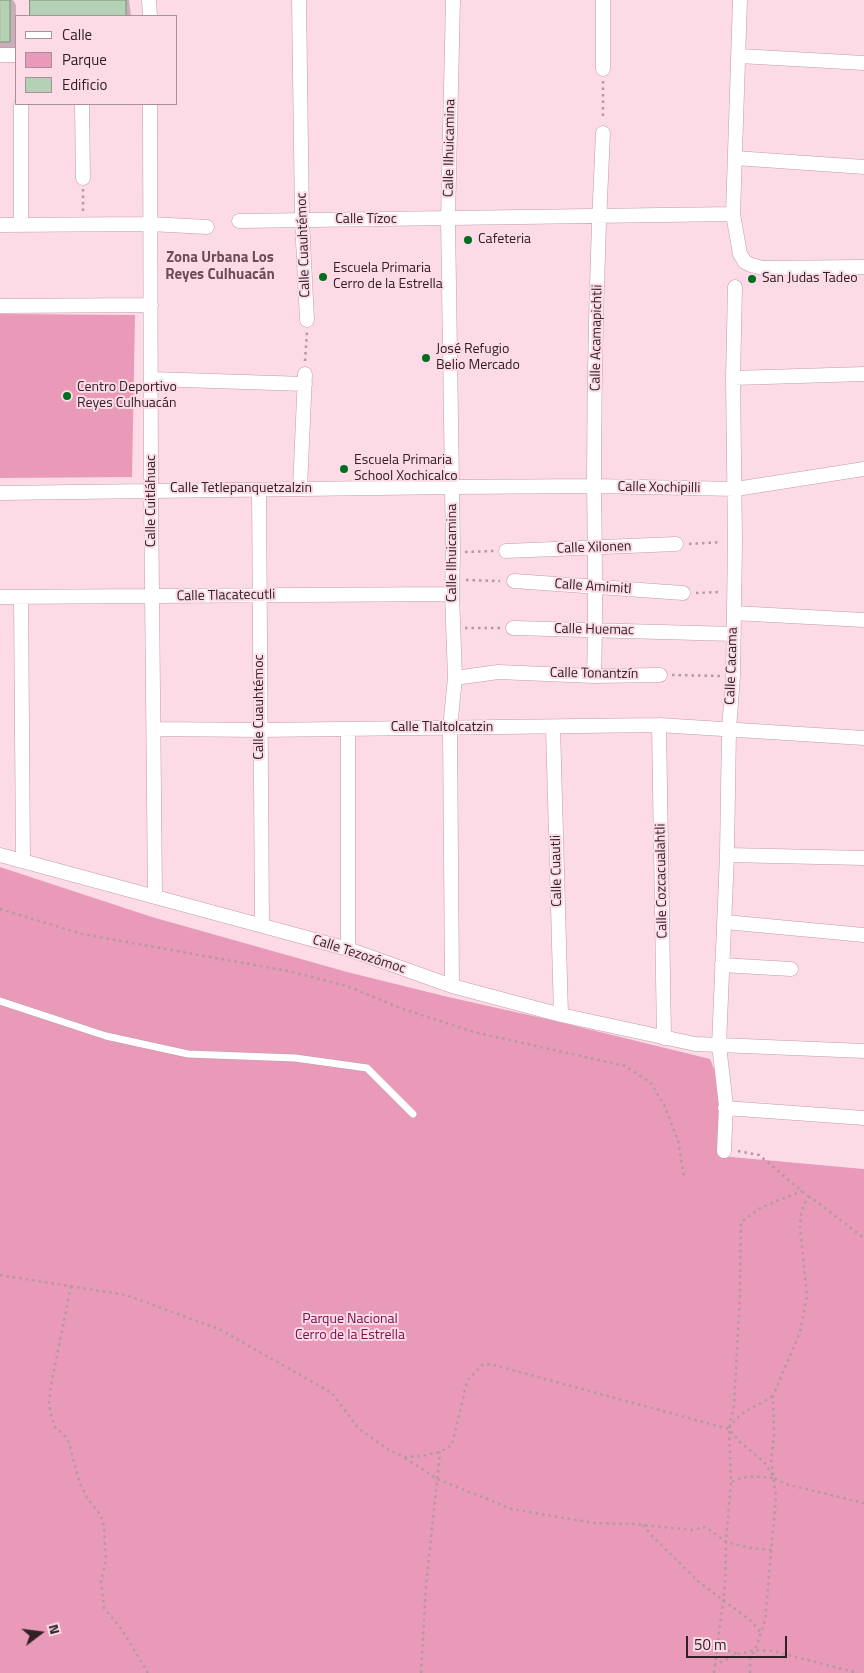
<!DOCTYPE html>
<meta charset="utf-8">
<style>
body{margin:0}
#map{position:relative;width:864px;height:1673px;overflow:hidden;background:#fcdae6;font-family:"Titillium Web",sans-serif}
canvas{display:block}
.legend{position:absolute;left:15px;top:15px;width:162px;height:90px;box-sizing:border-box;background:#fcdae6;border:1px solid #aa9099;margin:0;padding:6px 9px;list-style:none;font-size:15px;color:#302126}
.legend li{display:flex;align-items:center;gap:10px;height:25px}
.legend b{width:25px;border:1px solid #aa9099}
.north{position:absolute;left:15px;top:1608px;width:50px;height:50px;-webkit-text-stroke:4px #fcdae6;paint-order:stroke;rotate:75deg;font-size:14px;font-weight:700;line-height:20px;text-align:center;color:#302126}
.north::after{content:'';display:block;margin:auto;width:18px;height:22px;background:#302126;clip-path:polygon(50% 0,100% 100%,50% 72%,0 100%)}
.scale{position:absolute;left:686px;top:1636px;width:101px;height:22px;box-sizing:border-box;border:2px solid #302126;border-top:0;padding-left:6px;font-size:15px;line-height:18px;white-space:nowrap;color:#302126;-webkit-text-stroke:4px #fcdae6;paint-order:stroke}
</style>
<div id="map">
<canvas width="864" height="1673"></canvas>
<ul class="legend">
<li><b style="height:6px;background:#fff"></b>Calle</li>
<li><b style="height:14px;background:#e99ab8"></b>Parque</li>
<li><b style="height:14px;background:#b4d1b5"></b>Edificio</li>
</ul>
<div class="north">N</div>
<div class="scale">50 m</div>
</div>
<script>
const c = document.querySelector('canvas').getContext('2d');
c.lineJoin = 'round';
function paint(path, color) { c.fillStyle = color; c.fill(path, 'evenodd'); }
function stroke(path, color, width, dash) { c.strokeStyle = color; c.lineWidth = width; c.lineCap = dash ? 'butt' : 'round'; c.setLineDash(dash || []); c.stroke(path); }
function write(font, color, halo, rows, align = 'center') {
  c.font = font + ' "Titillium Web",sans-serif'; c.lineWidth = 4; c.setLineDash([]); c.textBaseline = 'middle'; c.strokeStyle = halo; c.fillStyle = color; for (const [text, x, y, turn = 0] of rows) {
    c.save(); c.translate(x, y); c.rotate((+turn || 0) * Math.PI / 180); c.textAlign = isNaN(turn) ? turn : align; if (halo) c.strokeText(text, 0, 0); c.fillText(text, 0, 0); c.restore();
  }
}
paint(new Path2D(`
 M0 314 135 315 132 477 0 478Z
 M0 867 152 917 347 972 448 997 551 1020 710 1059 719 1081 720 1156 864 1169V1673H0Z`), '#e99ab8');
paint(new Path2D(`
 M0 0H13L16 5V54H0Z
 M31 0H129L131 16H31Z`), '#0003');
const building = new Path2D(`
 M0 0H10V42H0Z
 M30 0H126V16H30Z`);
paint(building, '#b4d1b5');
stroke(building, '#789379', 1);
const service = new Path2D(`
 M0 1001 106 1036 188 1054 295 1058 367 1068 413 1114`);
const minor = new Path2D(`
 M149 0 150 16
 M299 0 302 220 307 320
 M603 0V69
 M740 0 733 214 740 254 745 262 751 265 763 268 864 267
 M0 55H16
 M739 56 864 63
 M82 104 83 178
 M150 104 151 490 155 897
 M735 158 864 167
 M239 221 733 214
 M21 224V104
 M0 225 150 224 207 227
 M0 306 151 305
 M733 378 864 374
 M152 379 305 384
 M300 489 305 374
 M259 490 262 925
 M0 493 452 487 594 486 736 489 864 469
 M506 551 676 544
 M514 581 683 593
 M0 597 452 594
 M21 597 23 861
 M734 613 864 620
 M513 628 734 634
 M594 676C596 612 595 549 594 486 594 369 597 251 603 133
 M455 678 498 672 594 676 660 675
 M659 725 664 1038
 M553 727 561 1015
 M154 729 260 730 659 725 864 738
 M0 855 348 949 452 986 561 1015 695 1044 864 1051
 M727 855 864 858
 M725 922 864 935
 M348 949V729
 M722 965 791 969
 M452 986 450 728 455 678 452 594 453 552 448 219 453 0
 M725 1108 864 1118
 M724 1151 726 1106 719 1045 727 855 729 729 733 676 735 542 733 378 735 287`);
stroke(service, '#c29ba9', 8);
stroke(minor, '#c29ba9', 15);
stroke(new Path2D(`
 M603 81V120
 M83 189V211
 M305 361 307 332
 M689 544 721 542
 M465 552 494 551
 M466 580 500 581
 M696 593 720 592
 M465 628H500
 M672 675 721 676
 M0 909 82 934 288 971 347 986 400 1008 474 1032 625 1066 651 1083 665 1107 678 1140 684 1177
 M738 1151 759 1155 809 1197
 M0 1275 126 1295 221 1330 332 1393 358 1428 389 1450 404 1457 422 1456 440 1452 452 1445 467 1381 482 1365 490 1364 729 1429 740 1442 764 1462 774 1478 785 1484 864 1503
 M71 1286 51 1385 49 1403 51 1414 55 1427 64 1435 69 1443 79 1481 87 1498 100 1514 104 1526 106 1560 101 1581 104 1608 122 1630 148 1673
 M729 1428C745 1407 753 1409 773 1396
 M405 1458 437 1479 512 1509 593 1523 634 1524 693 1530 706 1527 726 1542 751 1548 771 1550
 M732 1482C745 1474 759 1477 774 1478
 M643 1525 652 1536 699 1582 751 1621 761 1633
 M719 1641 729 1651 738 1654
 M714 1665 738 1654 755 1650 773 1651 858 1673
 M421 1673 426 1586 440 1452
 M714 1673 725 1585 726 1542 731 1482 729 1429 734 1406 740 1294 741 1222 762 1207 802 1191
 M750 1673V1659L755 1650 765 1621 776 1497 771 1459 774 1437 773 1396 800 1332 807 1296 800 1226 801 1214 804 1204 809 1197 817 1202 864 1238`), '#b499a2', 2.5, [2.5, 4]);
stroke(service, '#fff', 7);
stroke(minor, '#fff', 14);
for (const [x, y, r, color] of [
 [468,240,5,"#006e1f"],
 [323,277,5,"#006e1f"],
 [752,279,5,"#006e1f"],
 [426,358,5,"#006e1f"],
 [67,396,5,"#006e1f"],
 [344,469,5,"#006e1f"]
]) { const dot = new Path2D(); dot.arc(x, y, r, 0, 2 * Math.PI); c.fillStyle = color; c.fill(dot); stroke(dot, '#fcdae6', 2); }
write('14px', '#302126', '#fcdae6', [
 ["Calle Ilhuicamina",450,148,-89],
 ["Calle Tízoc",366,220],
 ["Calle Cuauhtémoc",304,245,-92],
 ["Calle Acamapichtli",597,338,-89],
 ["Calle Xochipilli",659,488,1],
 ["Calle Tetlepanquetzalzin",241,489],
 ["Calle Cuitláhuac",152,501,-90],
 ["Calle Xilonen",594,548,-2],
 ["Calle Ilhuicamina",453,553,-90],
 ["Calle Amimitl",593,587,4],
 ["Calle Tlacatecutli",226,596,-1],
 ["Calle Huemac",594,630,1],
 ["Calle Cacama",732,666,-88],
 ["Calle Tonantzín",594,674,1],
 ["Calle Cuauhtémoc",260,707,-90],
 ["Calle Tlaltolcatzin",442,728],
 ["Calle Cuautli",557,871,-91],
 ["Calle Cozcacualahtli",662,881,-91],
 ["Calle Tezozómoc",359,955,18]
]);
write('14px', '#302126', '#fcdae6', [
 ["Cafeteria",478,240],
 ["Escuela Primaria",333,269],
 ["Cerro de la Estrella",333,285],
 ["San Judas Tadeo",762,279],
 ["José Refugio",436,350],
 ["Belio Mercado",436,366],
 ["Centro Deportivo",77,388],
 ["Reyes Culhuacán",77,404],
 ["Escuela Primaria",354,461],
 ["School Xochicalco",354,477]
], 'left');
write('14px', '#7f094a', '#fcdae6', [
 ["Parque Nacional",350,1320],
 ["Cerro de la Estrella",350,1336]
]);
write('bold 15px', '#6d4b58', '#fcdae6', [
 ["Zona Urbana Los",220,258],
 ["Reyes Culhuacán",220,275]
]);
</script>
